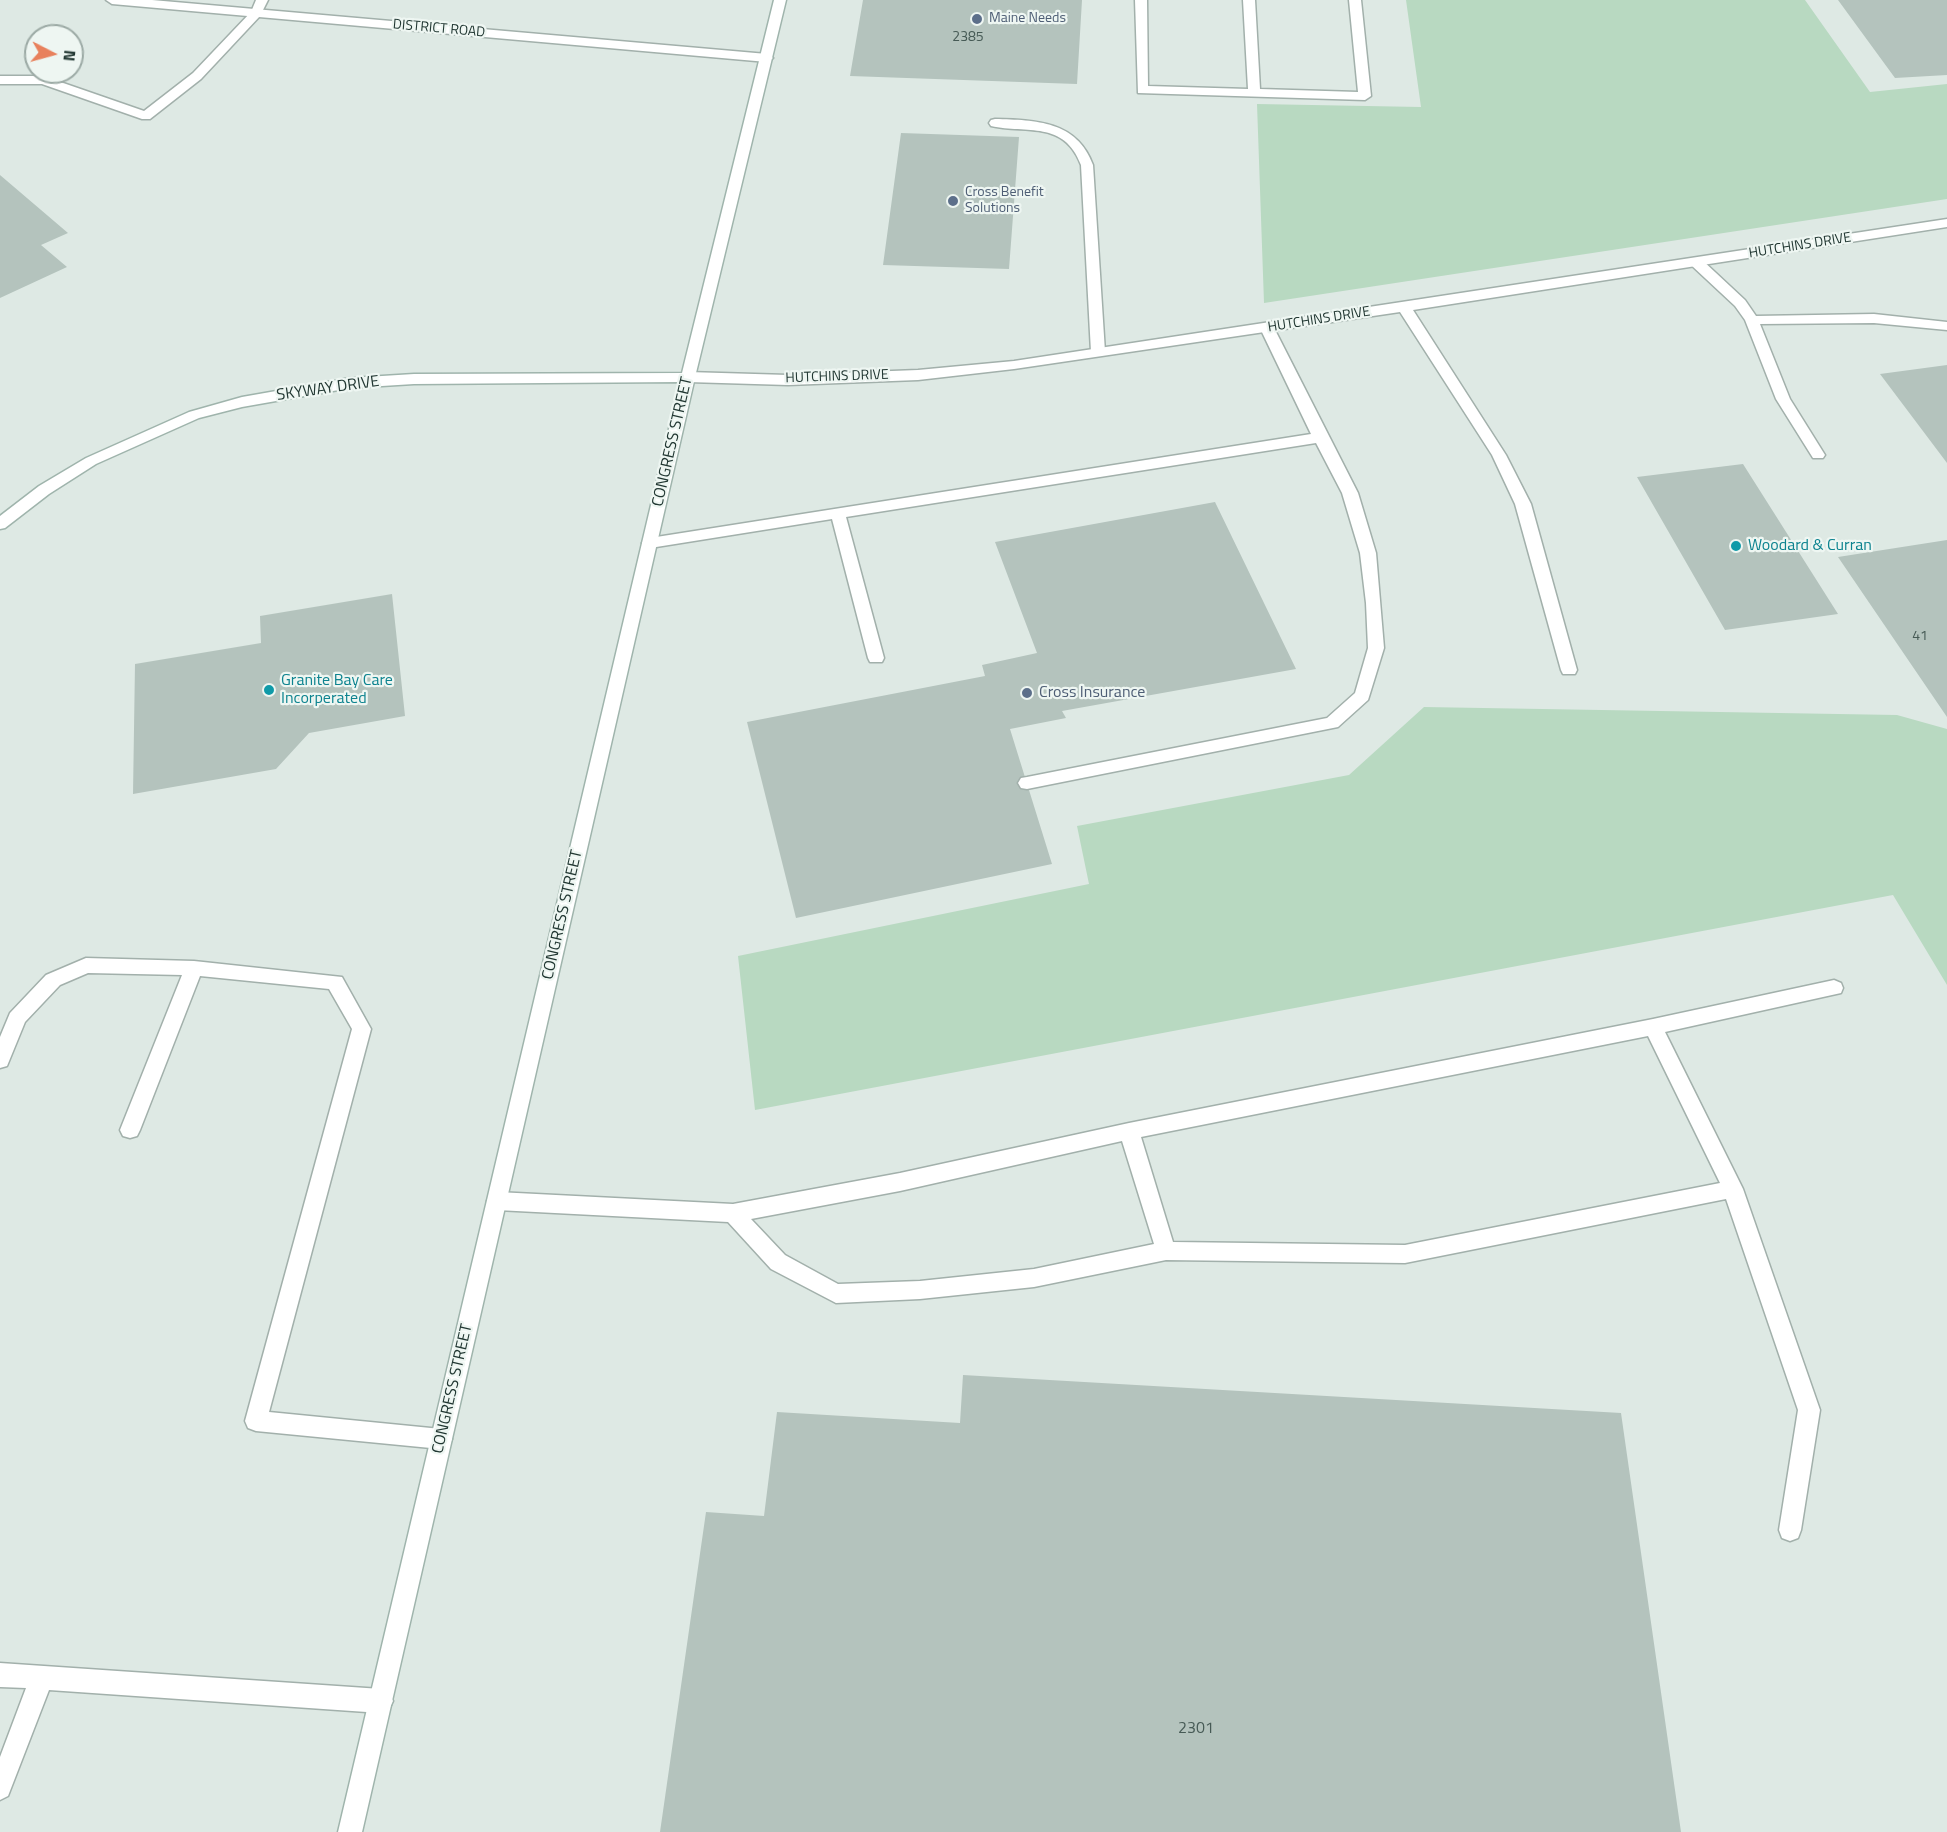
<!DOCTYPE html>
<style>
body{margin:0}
#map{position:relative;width:1947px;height:1832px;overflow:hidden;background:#dee9e4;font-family:"Titillium Web",sans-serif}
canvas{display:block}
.north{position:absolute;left:24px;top:24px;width:60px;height:60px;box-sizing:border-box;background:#eef6f2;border:2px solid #9caaa5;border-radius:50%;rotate:96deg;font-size:16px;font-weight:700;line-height:24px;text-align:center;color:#213732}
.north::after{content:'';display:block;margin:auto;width:21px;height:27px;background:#e8815d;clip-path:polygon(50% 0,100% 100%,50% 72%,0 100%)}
</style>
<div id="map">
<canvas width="1947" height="1832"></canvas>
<div class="north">N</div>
</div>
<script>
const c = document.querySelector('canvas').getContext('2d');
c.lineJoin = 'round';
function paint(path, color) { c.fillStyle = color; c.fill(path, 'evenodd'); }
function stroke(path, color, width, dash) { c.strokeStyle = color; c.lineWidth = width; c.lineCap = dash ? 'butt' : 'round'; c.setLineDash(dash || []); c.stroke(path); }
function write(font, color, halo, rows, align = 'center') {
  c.font = font + ' "Titillium Web",sans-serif'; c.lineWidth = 4.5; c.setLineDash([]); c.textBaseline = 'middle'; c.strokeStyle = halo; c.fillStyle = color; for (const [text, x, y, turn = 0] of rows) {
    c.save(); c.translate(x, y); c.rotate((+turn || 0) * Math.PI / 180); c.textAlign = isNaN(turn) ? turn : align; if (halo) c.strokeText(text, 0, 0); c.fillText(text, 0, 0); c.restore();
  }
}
paint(new Path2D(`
 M1406 0H1805L1870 92 1947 84V199L1264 303 1257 104 1421 107Z
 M1424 707 1897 715 1947 729V985L1893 895 755 1110 738 956 1089 884 1077 826 1349 775Z`), '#b8d9c1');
paint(new Path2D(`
 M863 0H1082L1077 84 850 76Z
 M1838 0H1947V75L1895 78Z
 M901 133 1019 137 1009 269 883 265Z
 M0 175 68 233 41 245 67 267 0 298Z
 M1947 365V463L1880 374Z
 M1743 464 1838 614 1725 630 1637 477Z
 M1215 502 1296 669 1062 711 1066 718 1010 729 1052 864 796 918 747 722 985 676 982 665 1037 653 995 542Z
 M1947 540V717L1838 557Z
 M392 594 405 716 309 733 276 769 133 794 135 664 261 643 260 616Z
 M963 1375 1621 1413 1681 1832H660L706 1512 764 1516 777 1412 960 1423Z`), '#b4c3bd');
const lane = new Path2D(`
 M256 0H268L260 16 201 79 150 119H142L42 84H0V76H43L144 111 193 73 251 12Z
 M1135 0H1147L1148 86 1248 89 1243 0H1255L1260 89 1358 92 1349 0H1361L1371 96 1365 100 1138 93Z
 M995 119C1036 120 1077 121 1093 165L1105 352 1103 355H1093L1091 352 1081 165C1064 120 1027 134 991 126L989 123 991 120Z
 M1696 258 1701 259 1745 300 1756 316 1874 314 1947 322V330L1874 323 1760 324 1790 399 1825 455 1823 458H1813L1776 399 1745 320 1735 306 1691 265 1689 262Z
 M1267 324 1274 328 1358 493 1376 553 1384 648 1368 700 1338 727 1027 789 1021 788 1018 783 1021 778 1027 777 1327 718 1355 693 1368 648 1366 603 1360 553 1342 493 1316 443 846 517 884 658 882 662H870L868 658 832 519 650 548 645 547 642 543 645 539 650 538 1311 434 1260 328Z
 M86 958 194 961 342 977 371 1029 269 1412 441 1429 449 1432 452 1439 449 1446 441 1449 256 1431 248 1428 245 1421 352 1029 329 989 200 976 140 1130 137 1136 130 1138 123 1136 120 1130 182 975 88 973 60 985 25 1022 7 1066 0 1068V1037L10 1013 46 975Z
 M1834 980 1841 983 1843 988 1841 993 1665 1032 1743 1189 1820 1410 1801 1530 1798 1538 1790 1541 1782 1538 1779 1530 1798 1410 1726 1199 1405 1263 1166 1260 1034 1287 920 1299 836 1303 771 1269 728 1222 497 1210 490 1207 487 1201 490 1195 497 1192 733 1204 900 1173 1129 1123 1653 1019ZM1648 1036 1720 1183 1405 1245 1173 1242 1141 1137ZM1122 1141 1154 1244 1034 1269 920 1281 838 1284 785 1255 751 1219 900 1191Z
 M0 1663 381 1689 389 1693 393 1701 389 1709 381 1713 49 1690 8 1796 0 1800V1757L26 1688 0 1687Z`);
const street = new Path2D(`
 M106 0H152L767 54 773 58 767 62 112 4Z
 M1947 219V227L1413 310 1506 455 1531 504 1577 670 1575 674H1563L1561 670 1515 504 1492 455 1400 312 1014 369 918 380 788 385 688 382 681 377 688 372 788 375 918 370 1014 361Z`);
const secondary = new Path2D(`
 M774 0H786L695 377 362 1832H338L680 382 414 384 350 388 242 407 199 418 96 464 49 494 5 528 0 529V516L39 486 86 458 189 412 242 397 350 378 414 374 682 373Z`);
stroke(lane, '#a2b0ab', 3);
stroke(street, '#a2b0ab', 3);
stroke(secondary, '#9fb4ac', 3);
paint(lane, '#fff');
paint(street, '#fff');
paint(secondary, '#fff');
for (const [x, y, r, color] of [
 [977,19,6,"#5c6f8a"],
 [953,201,6,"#5c6f8a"],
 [1736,546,6,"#0f9aa8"],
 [269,690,6,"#0f9aa8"],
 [1027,693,6,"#5c6f8a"]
]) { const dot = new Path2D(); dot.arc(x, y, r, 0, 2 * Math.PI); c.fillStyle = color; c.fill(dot); stroke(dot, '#eef6f2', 2); }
write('14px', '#4e5e75', '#eef6f2', [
 ["Maine Needs",989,19],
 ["Cross Benefit",965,193],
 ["Solutions",965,209]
], 'left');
write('14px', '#213732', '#eef6f2', [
 ["DISTRICT ROAD",439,29,5],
 ["HUTCHINS DRIVE",1800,246,-9],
 ["HUTCHINS DRIVE",1319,320,-9],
 ["HUTCHINS DRIVE",837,377,-2]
]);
write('14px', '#465a55', null, [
 ["2385",968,38],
 ["41",1920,637]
]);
write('16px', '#213732', '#eef6f2', [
 ["SKYWAY DRIVE",328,389,-8],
 ["CONGRESS STREET",673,442,-77],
 ["CONGRESS STREET",563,915,-77],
 ["CONGRESS STREET",453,1389,-77]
]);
write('16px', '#0d838f', '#eef6f2', [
 ["Woodard & Curran",1748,546],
 ["Granite Bay Care",281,681],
 ["Incorperated",281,699]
], 'left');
write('16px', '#4e5e75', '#eef6f2', [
 ["Cross Insurance",1039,693]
], 'left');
write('16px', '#465a55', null, [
 ["2301",1196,1729]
]);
</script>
